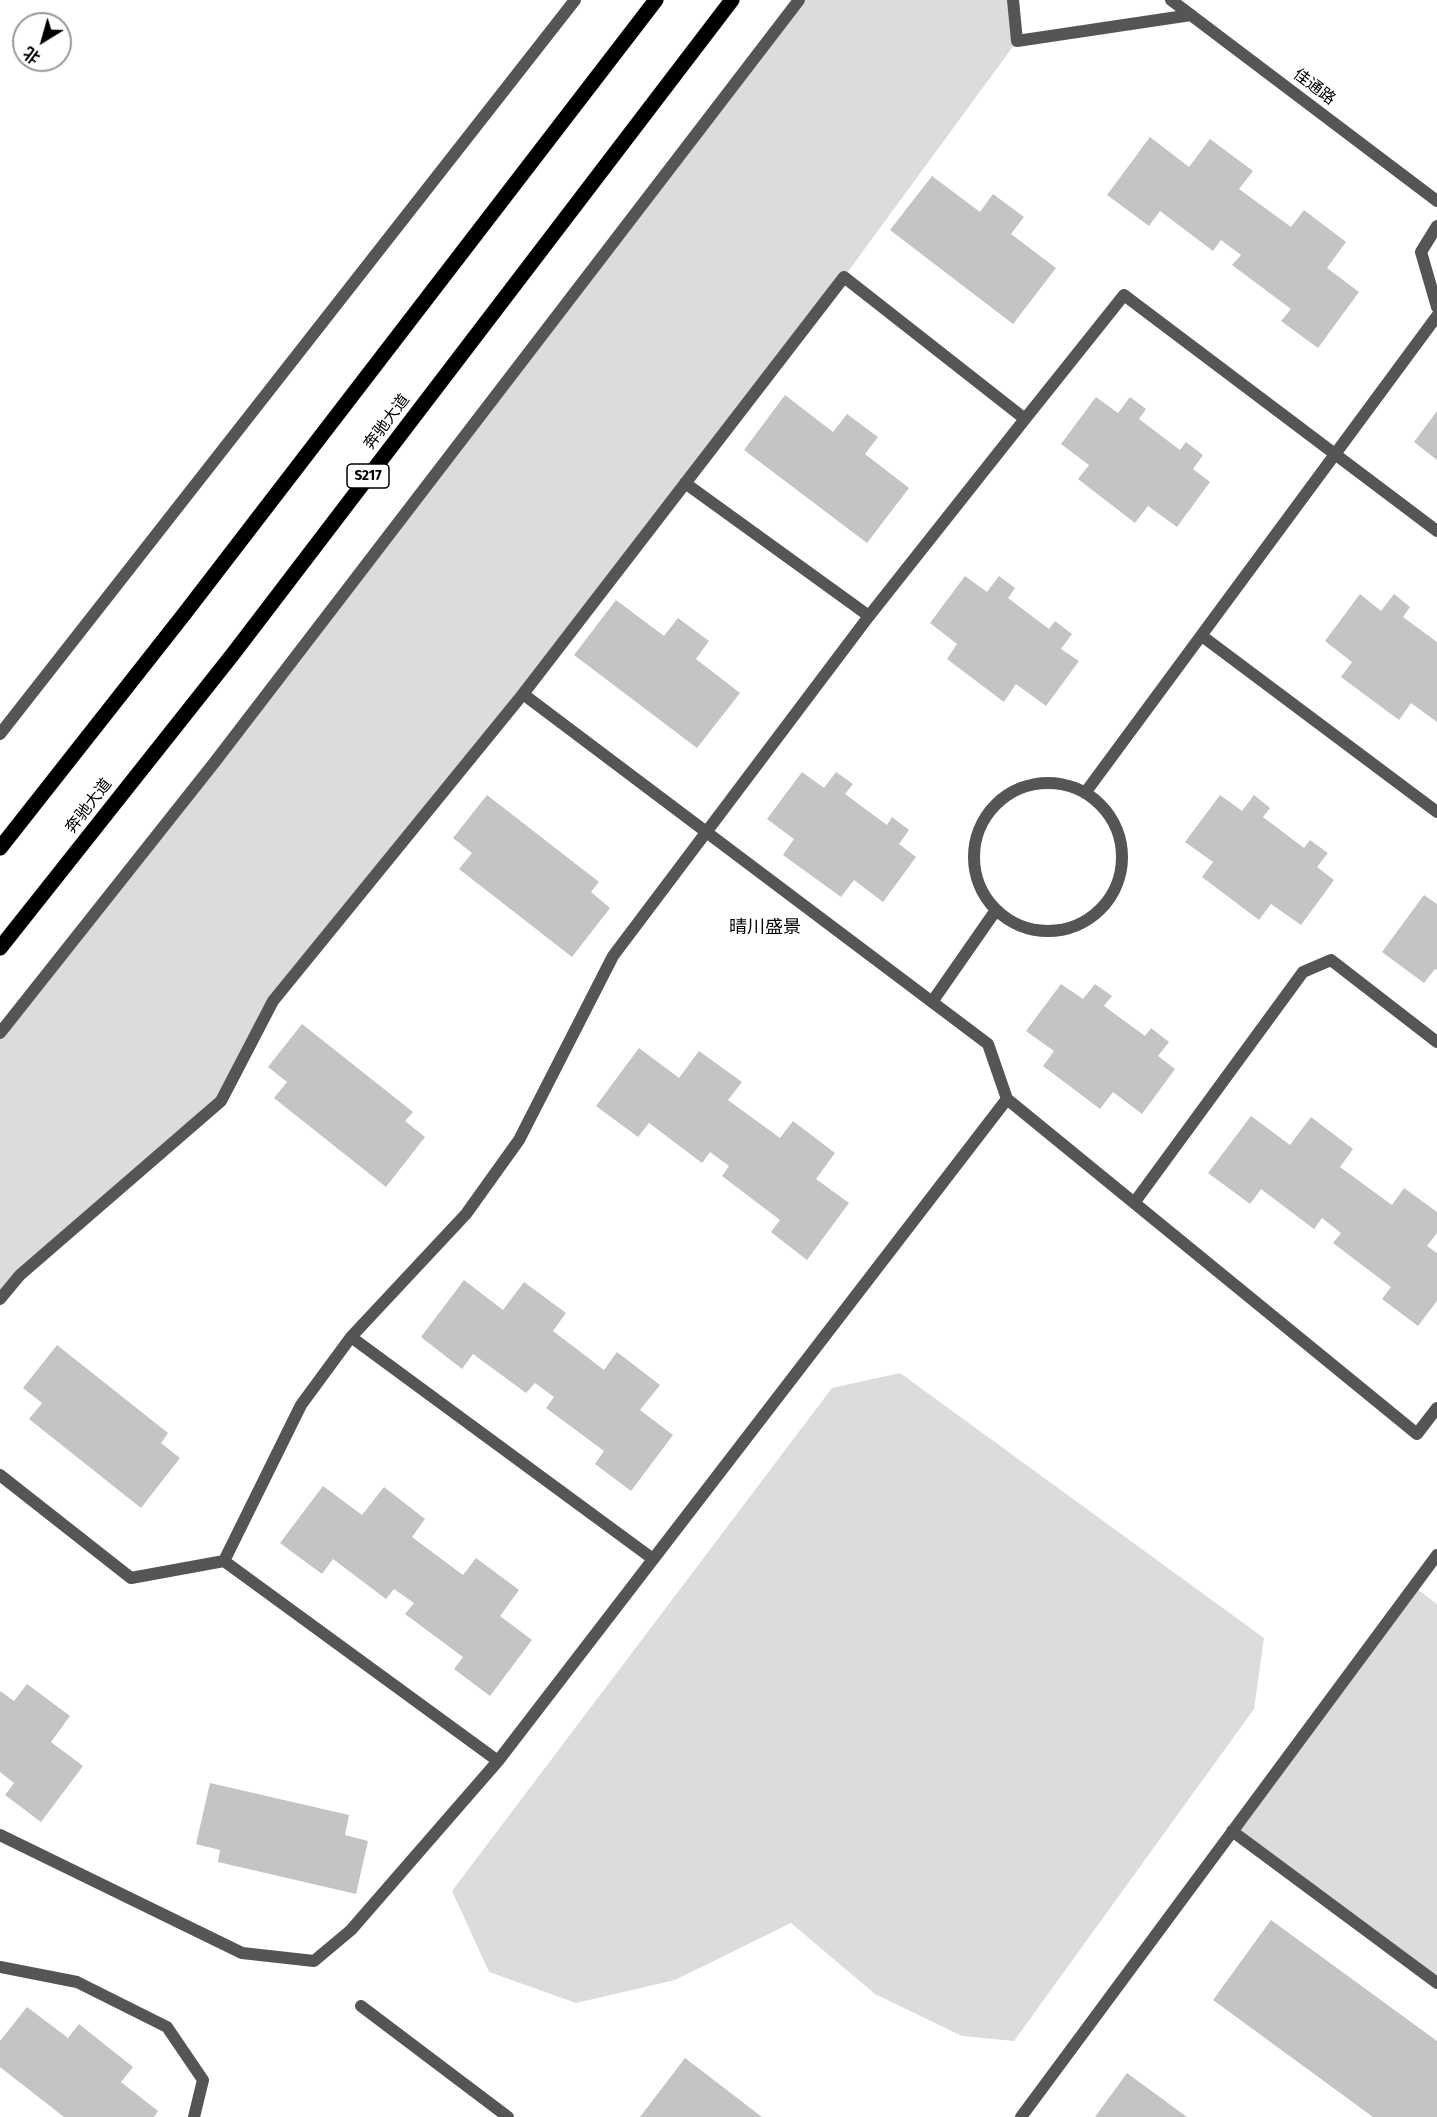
<!DOCTYPE html>
<meta charset="utf-8">
<style>
body{margin:0}
#map{position:relative;width:1437px;height:2117px;overflow:hidden;background:#fff;font-family:"Fira Sans Condensed","Noto Sans SC",sans-serif}
canvas{display:block}
.north{position:absolute;left:12px;top:12px;width:60px;height:60px;box-sizing:border-box;background:#fff;border:2px solid #999;border-radius:50%;rotate:217deg;font-size:16px;font-weight:700;line-height:24px;text-align:center;color:#000}
.north::after{content:'';display:block;margin:auto;width:21px;height:27px;background:#000;clip-path:polygon(50% 0,100% 100%,50% 72%,0 100%)}
</style>
<div id="map">
<canvas width="1437" height="2117"></canvas>
<div class="north">北</div>
</div>
<script>
const c = document.querySelector('canvas').getContext('2d');
c.lineJoin = 'round';
function paint(path, color) { c.fillStyle = color; c.fill(path, 'evenodd'); }
function stroke(path, color, width, dash) { c.strokeStyle = color; c.lineWidth = width; c.lineCap = dash ? 'butt' : 'round'; c.setLineDash(dash || []); c.stroke(path); }
function write(font, color, halo, rows, align = 'center') {
  c.font = font + ' "Fira Sans Condensed","Noto Sans SC",sans-serif'; c.lineWidth = 4.5; c.setLineDash([]); c.textBaseline = 'middle'; c.strokeStyle = halo; c.fillStyle = color; for (const [text, x, y, turn = 0] of rows) {
    c.save(); c.translate(x, y); c.rotate((+turn || 0) * Math.PI / 180); c.textAlign = isNaN(turn) ? turn : align; if (halo) c.strokeText(text, 0, 0); c.fillText(text, 0, 0); c.restore();
  }
}
paint(new Path2D(`
 M797 0H1013L1017 41 844 277 523 694 273 1001 221 1101 0 1299V1030Z
 M900 1373 1264 1638 1254 1709 1014 2041 962 2036 875 1994 791 1923 675 1980 576 2003 489 1972 452 1891 832 1388Z
 M1413 1586 1437 1604V1983L1232 1831Z`), '#dcdcdc');
paint(new Path2D(`
 M1150 137 1189 167 1210 139 1253 171 1239 189 1291 227 1304 210 1346 242 1327 268 1359 292 1318 348 1281 321 1291 309 1232 265 1241 255 1221 240 1213 251 1160 211 1149 226 1107 195Z
 M932 176 980 212 993 194 1024 217 1011 234 1056 268 1013 324 890 230Z
 M785 395 833 432 847 414 878 437 865 454 909 488 867 543 744 450Z
 M1096 397 1118 413 1130 397 1146 409 1139 419 1180 450 1186 442 1203 455 1193 469 1210 482 1177 527 1148 506 1135 523 1078 479 1089 465 1061 444Z
 M1437 411V460L1414 442Z
 M965 576 987 592 999 576 1015 588 1008 598 1049 629 1055 621 1072 634 1061 649 1079 661 1046 706 1016 684 1004 702 947 659 957 644 930 623Z
 M1360 594 1381 611 1394 594 1410 607 1403 617 1437 642V722L1411 703 1399 720 1341 677 1352 662 1325 641Z
 M616 600 664 636 678 618 709 641 696 659 740 693 697 748 574 655Z
 M802 772 824 788 836 772 853 784 845 794 887 825 892 817 909 830 899 844 916 857 883 902 854 880 841 897 783 855 794 839 767 819Z
 M487 795 599 882 591 892 610 908 572 957 459 869 472 853 453 838Z
 M1220 795 1242 811 1254 795 1270 808 1263 817 1304 848 1310 840 1328 853 1317 867 1334 880 1301 925 1271 904 1259 920 1202 877 1213 862 1185 842Z
 M1424 895 1437 904V970L1435 969 1424 983 1382 952Z
 M1061 984 1083 999 1095 984 1112 996 1104 1006 1145 1036 1151 1028 1169 1042 1158 1056 1175 1069 1142 1114 1113 1092 1100 1109 1043 1066 1054 1051 1026 1031Z
 M302 1024 413 1112 405 1121 425 1137 386 1187 274 1098 287 1082 268 1067Z
 M639 1048 679 1078 699 1051 742 1082 728 1100 780 1138 793 1121 835 1153 816 1179 849 1203 807 1260 771 1232 780 1220 722 1176 729 1166 710 1152 702 1163 649 1123 638 1137 596 1106Z
 M1251 1116 1290 1145 1311 1117 1353 1149 1340 1167 1392 1205 1404 1188 1437 1212V1233L1427 1246 1437 1253V1301L1418 1326 1382 1299 1391 1287 1333 1243 1341 1233 1322 1218 1314 1229 1261 1189 1250 1204 1208 1173Z
 M464 1280 503 1310 524 1282 566 1313 553 1331 604 1370 617 1352 660 1385 640 1410 673 1435 631 1491 595 1464 604 1451 546 1408 554 1397 535 1383 526 1393 473 1354 462 1369 421 1337Z
 M57 1345 168 1433 161 1443 180 1458 141 1508 29 1419 42 1403 23 1388Z
 M323 1486 362 1515 384 1487 425 1519 412 1537 463 1575 476 1558 519 1590 500 1616 532 1640 490 1696 454 1669 463 1657 405 1614 414 1603 394 1589 386 1599 333 1559 322 1574 280 1543Z
 M27 1684 70 1716 51 1742 83 1766 41 1822 5 1795 14 1783 0 1772V1691L14 1701Z
 M210 1783 349 1815 345 1835 368 1841 356 1894 218 1862 220 1850 196 1844Z
 M1271 1920 1437 2041V2117H1373L1213 2000Z
 M27 2007 68 2038 79 2024 133 2067 121 2082 158 2111 154 2117H64L0 2067V2041Z
 M685 2058 762 2117H640Z
 M1127 2073 1187 2117H1095Z`), '#c4c4c4');
const primary = new Path2D(`
 M0 848 185 613 656 0
 M0 948 233 654 732 0`);
stroke(primary, '#dbdbdb', 16);
stroke(new Path2D(`
 M1013 0 1017 41 1191 15
 M1437 226 1421 252 1437 307
 M685 483 869 616
 M1437 531 1124 295 1025 419 844 277 523 694 988 1044 1007 1099 1417 1434 1437 1408
 M1202 636 1437 812
 M974 857a74 74 0 1 1 148 0a74 74 0 1 1-148 0Z
 M1085 793 1437 316
 M932 1002 996 910
 M1134 1203 1303 972 1331 960 1437 1042
 M0 1299 20 1275 221 1101 273 1001 523 694
 M351 1337 653 1559
 M0 1475 131 1578 224 1561 498 1761
 M224 1561 301 1405 351 1337 466 1214 519 1140 613 956 869 616 1025 419
 M1232 1831 1437 1983
 M0 1835 242 1953 314 1961 351 1930 498 1761 1007 1099
 M0 1967 77 1982 167 2027 203 2080 194 2117
 M361 2006 508 2117
 M1021 2117 1437 1555`), '#555', 12);
stroke(new Path2D(`
 M1171 0 1437 201
 M0 734 575 0
 M0 1033 214 763 799 0`), '#555', 12);
stroke(primary, '#000', 15);
for (const [x, y, w] of [
 [368,476,42]
]) { const box = new Path2D(); box.roundRect(x - w / 2, y - 12, w, 24, 4.5); c.fillStyle = '#fff'; c.fill(box); stroke(box, '#000', 1.5); }
write('bold 15px', '#000', null, [
 ["S217",368,476]
]);
write('16px', '#000', '#fff', [
 ["佳通路",1314,87,37],
 ["奔驰大道",387,422,-53],
 ["奔驰大道",89,806,-52]
]);
write('18px', '#000', '#fff', [
 ["晴川盛景",765,928]
]);
</script>
